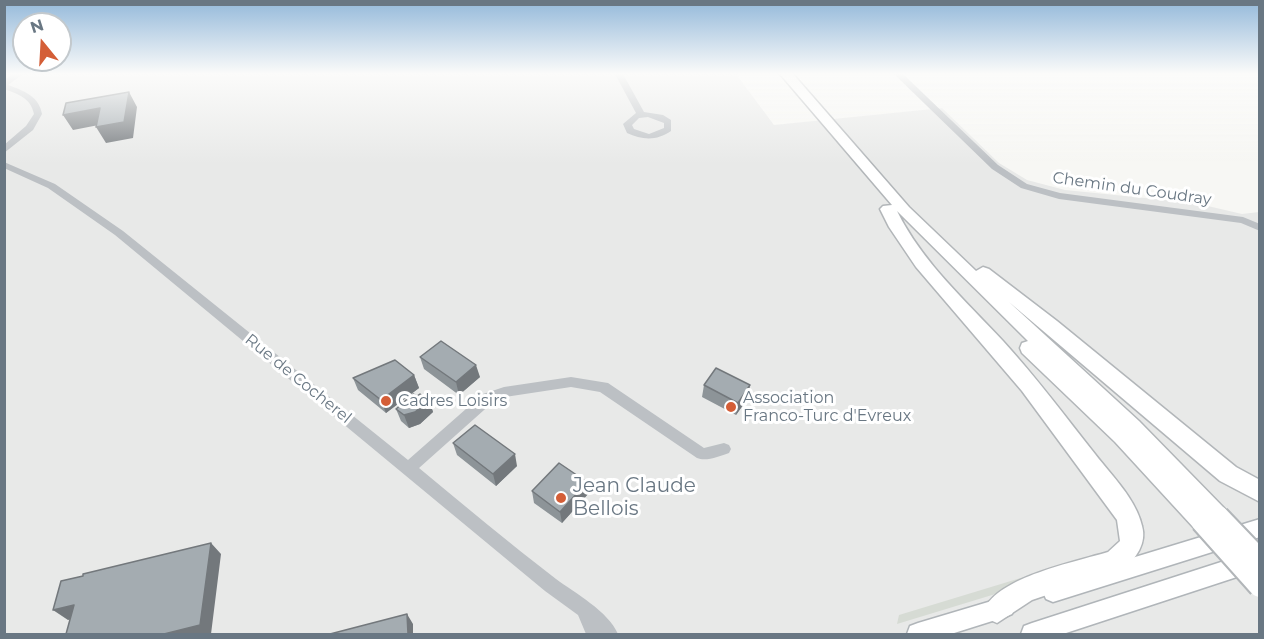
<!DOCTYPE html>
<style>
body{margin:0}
#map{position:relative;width:1264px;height:639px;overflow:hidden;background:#f7f7f4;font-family:Montserrat,sans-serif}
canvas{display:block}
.frame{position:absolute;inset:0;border:6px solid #697783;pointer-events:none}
.north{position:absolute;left:12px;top:12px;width:60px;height:60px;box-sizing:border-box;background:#fff;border:2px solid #c3c9cd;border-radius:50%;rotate:342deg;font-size:16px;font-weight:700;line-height:24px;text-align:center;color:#697783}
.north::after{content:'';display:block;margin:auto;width:21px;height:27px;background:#d45e37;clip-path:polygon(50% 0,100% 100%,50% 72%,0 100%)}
</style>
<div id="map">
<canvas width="1264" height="639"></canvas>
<div class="frame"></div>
<div class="north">N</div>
</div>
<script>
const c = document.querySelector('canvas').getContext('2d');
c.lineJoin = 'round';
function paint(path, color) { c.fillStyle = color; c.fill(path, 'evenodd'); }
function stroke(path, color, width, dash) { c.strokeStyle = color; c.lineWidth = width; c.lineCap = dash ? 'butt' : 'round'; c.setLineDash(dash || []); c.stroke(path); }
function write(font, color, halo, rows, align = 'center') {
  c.font = font + ' Montserrat,sans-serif'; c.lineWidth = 6; c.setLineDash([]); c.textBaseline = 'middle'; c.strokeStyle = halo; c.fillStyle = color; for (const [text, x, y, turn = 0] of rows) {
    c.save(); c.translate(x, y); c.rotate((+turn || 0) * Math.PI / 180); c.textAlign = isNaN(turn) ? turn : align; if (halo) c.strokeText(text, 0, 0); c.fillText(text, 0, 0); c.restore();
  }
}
paint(new Path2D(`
 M4 74H736L774 125 942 108 999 163 1027 180 1065 190 1195 203 1242 214 1259 212V634H5Z`), '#e8e9e8');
paint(new Path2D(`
 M1024 577H1030L1038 581 897 624 899 615Z`), '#d6dbd4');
const major = new Path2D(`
 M1260 519V537L1053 602 1046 599 1043 592 1046 585 1053 582Z
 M1249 553 1256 556 1259 563 1256 570 1249 573 1063 634H1021L1024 626 1032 623Z
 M1005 597 1012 600 1015 607 1012 614 1005 617 951 634H907L910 626 918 623Z`);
const highway = new Path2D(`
 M780 74H793L909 207 976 271 983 267 989 269 1057 321 1236 467 1260 480V502L1220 481 1009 302 1139 421 1226 510 1229 517 1226 524 1218 527 1212 525 1210 528 1202 532 1194 528 1115 442 1022 353 1020 348 1022 343 1028 341 897 211C922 262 965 300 1003 341 1036 377 1065 416 1095 454 1112 476 1136 499 1142 526 1147 543 1136 559 1123 569L1032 600 997 623 988 619 984 610C998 577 1075 562 1108 552L1120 541 1117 520 1022 391 916 267 889 227 880 209 883 206 892 205Z`);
stroke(major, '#b0b5b9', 3);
stroke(highway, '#b2b6b9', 3);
paint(new Path2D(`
 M13 74H23L8 85C24 91 39 96 42 114L33 130 4 153V145L26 126 34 114C31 98 18 94 4 89V80Z
 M615 74H623L644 112 663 115 671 120V131C657 141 642 140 627 133L623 124 636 113ZM648 117 664 123V128L649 134 634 129 632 125 639 118Z
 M894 74H903L998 165 1027 184 1060 193 1243 217 1260 224V231L1241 223 1059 199 1021 188 992 169Z
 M4 162 55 184 123 231 408 460 483 394 504 387 571 377 608 383 704 448 724 443 729 445 731 449 729 453C720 456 706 462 697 458L600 392 571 387 505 397 493 402 419 468C464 505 509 543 556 579 575 593 608 611 618 634H586L578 615 545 591 115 235 48 188 4 168Z`), '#bcc0c4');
paint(major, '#fff');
paint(highway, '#fff');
const highwayBridge = new Path2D(`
 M1218 517 1260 561
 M1202 521 1260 586`);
stroke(highwayBridge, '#b2b6b9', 26, []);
stroke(highwayBridge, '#fff', 22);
paint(new Path2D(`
 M420 357 480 377 459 395 424 369Z
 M414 375 419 388 386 413 358 390 353 378Z
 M704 385 748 398 736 415 702 397Z
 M417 396 429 400 433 412 420 424 409 428 401 421 396 409Z
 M453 443 517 466 496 486 457 455Z
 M532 491 588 494 562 523 534 503Z`), '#8d9498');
paint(new Path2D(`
 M129 92 137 107 133 138 106 143 96 127Z
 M100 108 109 123 73 130 63 115Z
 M476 365 480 377 459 395 456 382Z
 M414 375 419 388 386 413 381 400Z
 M750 385 748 398 736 415 738 403Z
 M429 400 433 412 420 424 409 428 404 415Z
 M515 454 517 466 496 486 493 474Z
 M587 482 588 494 562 523 560 512Z
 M211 543 221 554 211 634H164Z
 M74 605 88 615 68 620 53 610Z
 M407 614 413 624V634H408Z`), '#73787c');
const building = new Path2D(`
 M129 92 124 122 96 127 100 108 63 115 66 103Z
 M441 341 476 365 456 382 420 357Z
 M395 360 414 375 381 400 353 378Z
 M716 368 750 385 738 403 704 385Z
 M413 394 417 396 420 394 429 400 415 412 404 415 396 409Z
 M475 425 515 454 493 474 453 443Z
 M559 463 587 482 560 512 532 491Z
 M211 543 200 625 164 634H66L74 605 53 610 61 581 83 576V574Z
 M407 614 408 634H330Z`);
paint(building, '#a4acb1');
stroke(building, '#73787c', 1.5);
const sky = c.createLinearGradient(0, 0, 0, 164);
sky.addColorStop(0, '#94b9da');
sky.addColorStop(0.45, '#fbfbfa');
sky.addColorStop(1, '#fbfbfa00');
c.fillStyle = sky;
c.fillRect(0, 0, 1264, 164);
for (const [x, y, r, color] of [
 [386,401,6,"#d45e37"],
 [731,407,6,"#d45e37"],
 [561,498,6,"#d45e37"]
]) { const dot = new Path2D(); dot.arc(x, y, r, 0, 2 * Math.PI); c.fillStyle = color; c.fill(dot); stroke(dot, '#fff', 2); }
write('16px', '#697783', '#fff', [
 ["Chemin du Coudray",1132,189,8],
 ["Rue de Cocherel",298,379,39]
]);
write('16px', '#697783', '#fff', [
 ["Association",743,398],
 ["Franco-Turc d'Evreux",743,416],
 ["Cadres Loisirs",398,401]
], 'left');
write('20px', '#697783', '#fff', [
 ["Jean Claude",573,486],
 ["Bellois",573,509]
], 'left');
</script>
